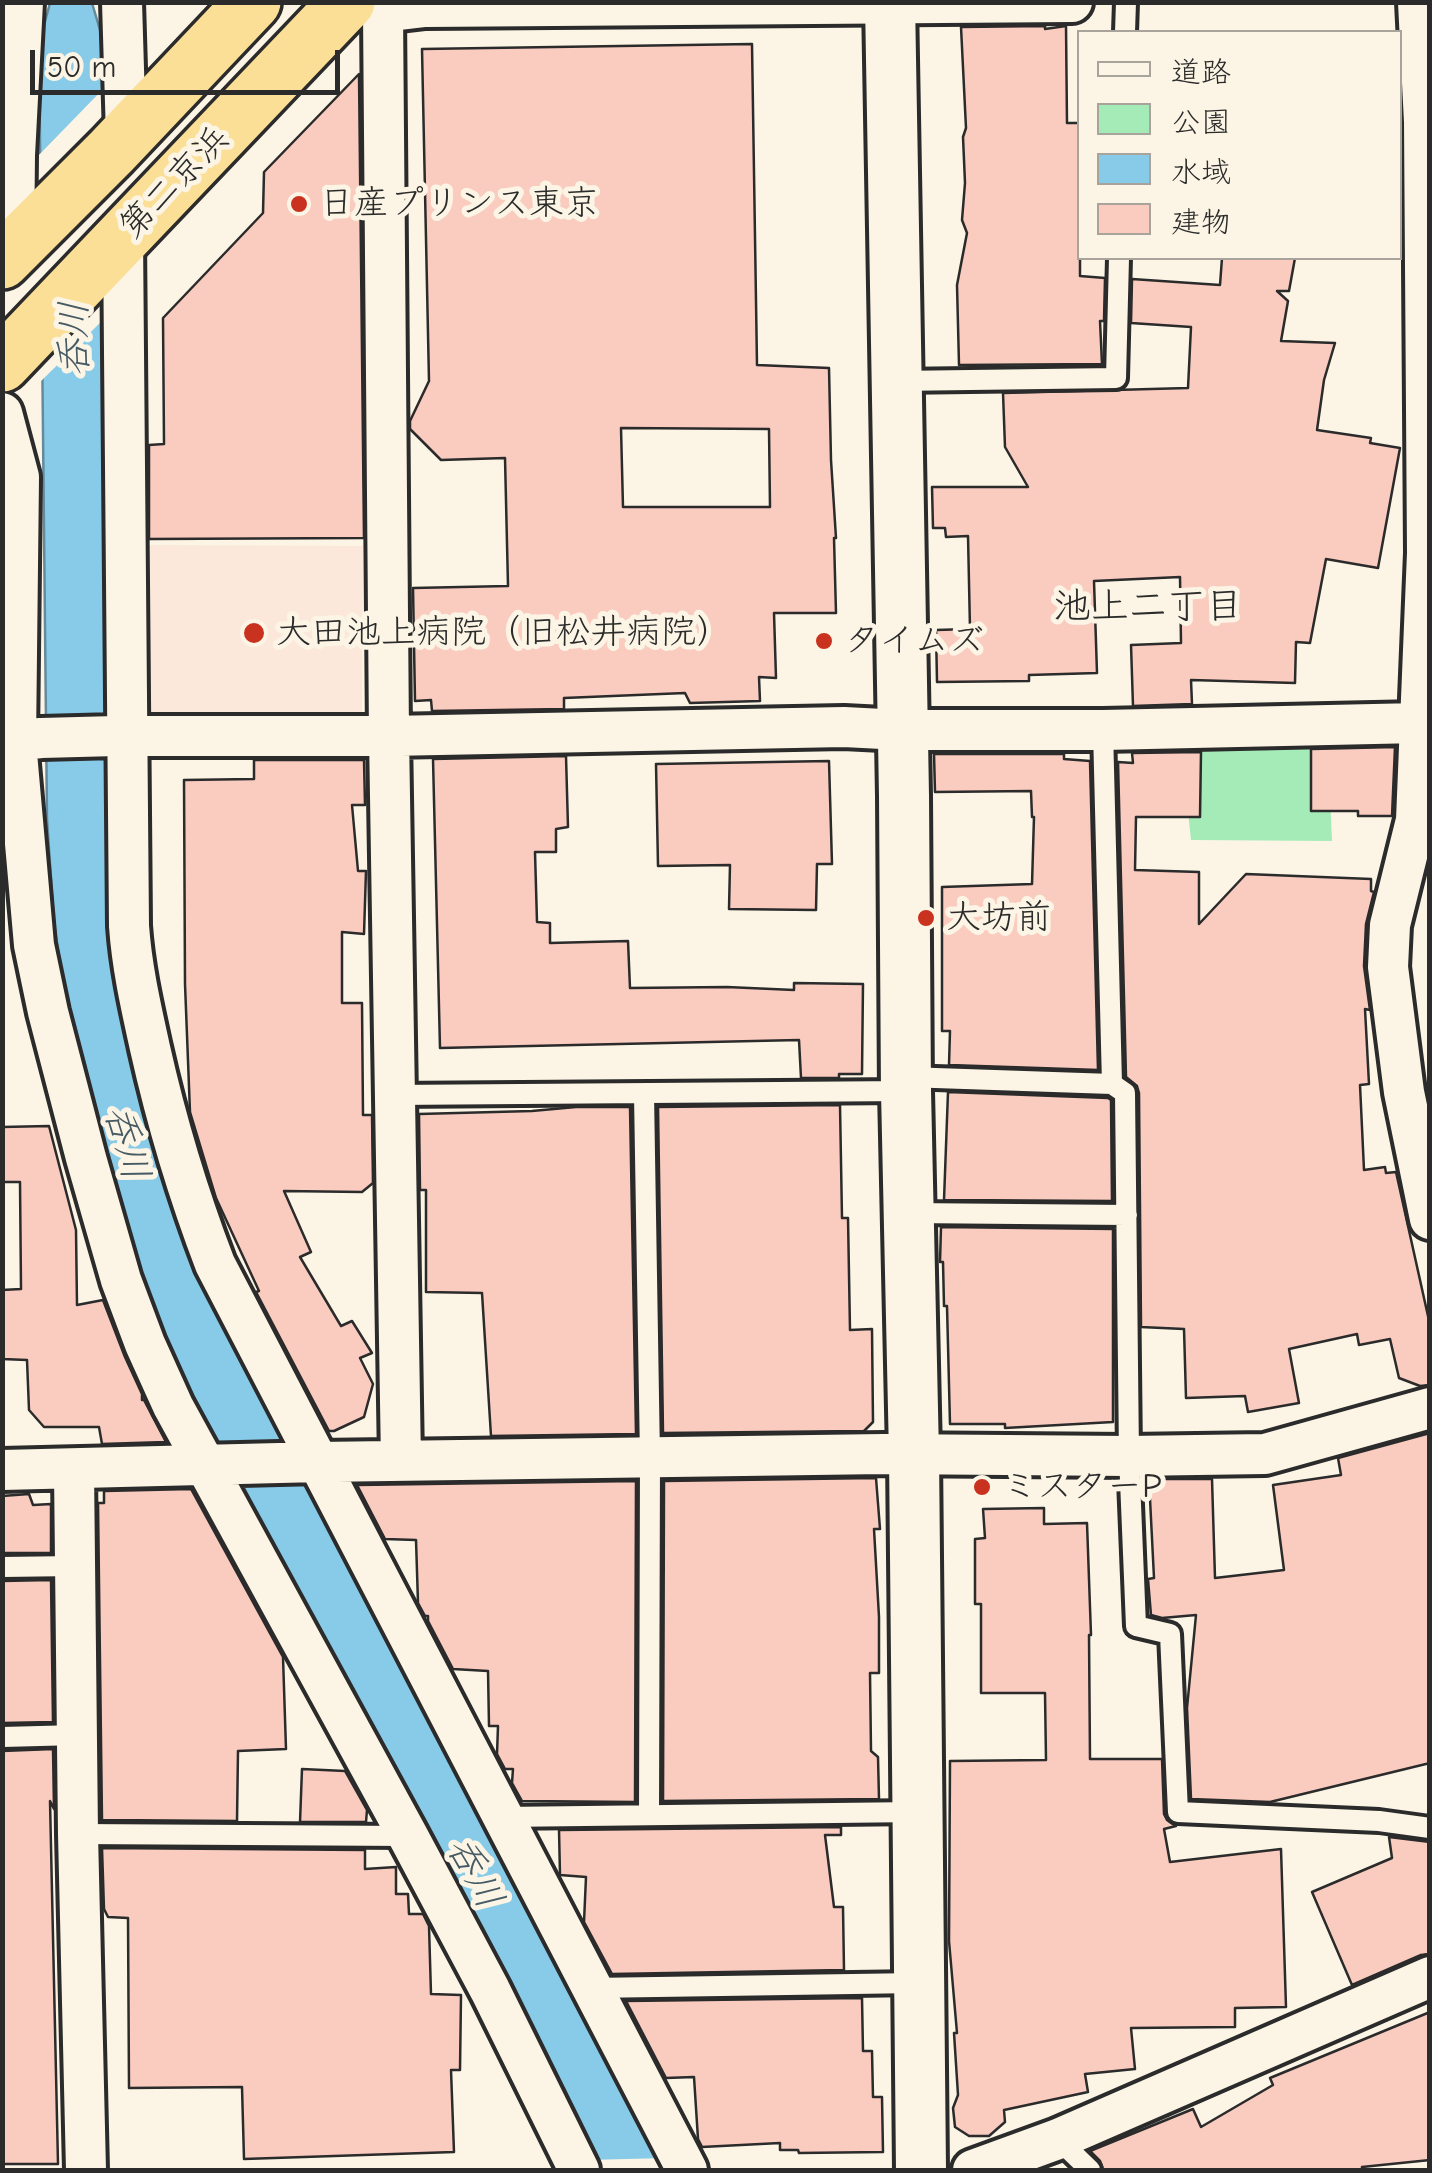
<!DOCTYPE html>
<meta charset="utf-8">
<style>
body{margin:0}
#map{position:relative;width:1432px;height:2173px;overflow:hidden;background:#fcf5e5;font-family:"Comic Neue","Klee One",sans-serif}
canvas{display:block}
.frame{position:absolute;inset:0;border:5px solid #2b2b2b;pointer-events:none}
.legend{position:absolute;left:1077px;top:30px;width:325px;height:230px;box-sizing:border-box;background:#fcf5e5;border:2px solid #a8a49b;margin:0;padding:12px 18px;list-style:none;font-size:30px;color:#2b2b2b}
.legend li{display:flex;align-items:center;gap:20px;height:50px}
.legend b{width:50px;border:2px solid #a8a49b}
.scale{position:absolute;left:30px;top:50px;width:310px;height:45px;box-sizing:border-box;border:5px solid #2b2b2b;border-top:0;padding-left:12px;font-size:30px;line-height:35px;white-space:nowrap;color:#2b2b2b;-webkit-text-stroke:8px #fcf5e5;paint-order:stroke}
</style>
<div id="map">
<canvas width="1432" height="2173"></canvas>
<div class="frame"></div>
<ul class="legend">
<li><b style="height:12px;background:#fcf5e5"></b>道路</li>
<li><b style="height:28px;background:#a4ebb8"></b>公園</li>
<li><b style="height:28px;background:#88cbe9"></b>水域</li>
<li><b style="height:28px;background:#facbbf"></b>建物</li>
</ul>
<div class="scale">50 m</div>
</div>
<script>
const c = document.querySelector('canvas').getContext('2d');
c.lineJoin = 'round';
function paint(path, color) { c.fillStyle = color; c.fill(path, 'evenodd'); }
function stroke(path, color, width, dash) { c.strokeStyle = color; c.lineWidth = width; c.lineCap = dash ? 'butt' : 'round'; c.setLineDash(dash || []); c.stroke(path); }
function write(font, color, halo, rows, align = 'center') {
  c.font = font + ' "Comic Neue","Klee One",sans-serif'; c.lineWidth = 10; c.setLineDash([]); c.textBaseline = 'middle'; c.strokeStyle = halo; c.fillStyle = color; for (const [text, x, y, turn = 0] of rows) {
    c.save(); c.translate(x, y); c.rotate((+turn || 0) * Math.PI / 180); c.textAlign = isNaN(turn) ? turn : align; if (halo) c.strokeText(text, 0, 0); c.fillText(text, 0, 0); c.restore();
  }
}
paint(new Path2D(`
 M144 545 363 546 362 720H147Z`), '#fbe8da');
paint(new Path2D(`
 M1327 726 1332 841 1191 840 1179 729Z`), '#a4ebb8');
const water = new Path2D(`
 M50 3H92L103 40 104 365 111 759 147 1107 668 2170H595L240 1488 147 1304 68 1020 54 922 47 819 39 44Z`);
paint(water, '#88cbe9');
stroke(water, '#638b9d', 2.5);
paint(new Path2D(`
 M108 84 109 314 37 385 35 159Z
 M667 2158 673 2170H591L586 2160Z`), '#fcf5e5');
const building = new Path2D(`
 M1045 26V29L1066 26 1067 123H1080V276L1105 278 1104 321H1100L1102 364 959 365 957 285 967 233 962 220 965 183 963 137 966 128 961 27Z
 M752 44 757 365 829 368 831 460 836 538H834L836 613H774L776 678 759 677 760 701 690 703 685 693 564 698V709L432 711 431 700 415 701 413 588 508 586 505 458 441 460 410 429V421L429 381 422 49ZM621 428 769 429 770 507H623Z
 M359 74 364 538 149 539V445L164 444 163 318 263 213 264 172Z
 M1222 258H1295L1289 291H1277L1288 301 1281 341 1335 343 1324 380 1317 430 1371 438 1370 443 1400 448 1378 568 1326 559 1310 643 1296 642 1295 683 1191 680 1192 704 1133 706 1131 645 1181 643 1180 577 1094 581 1097 673 1029 675V681L937 682 936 630 970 629 968 536 946 537 945 528H933L932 487H1028L1005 447 1003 393 1188 388 1191 327 1131 323 1132 279 1220 285Z
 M1395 747 1392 816H1358V811H1311V749Z
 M1201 752 1200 817H1136L1135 870 1199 872V924L1246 874 1371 879V891L1374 892 1366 924 1364 966 1370 1010 1365 1009 1369 1084 1360 1085 1364 1170 1385 1167 1386 1173 1396 1172 1430 1325V1385L1420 1386 1399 1378 1390 1339 1359 1345 1357 1334 1289 1349 1299 1403 1248 1412 1245 1396 1186 1398 1184 1329 1141 1327 1139 1093 1137 1086 1126 1077 1118 762 1133 763 1132 753Z
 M934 754H1064V759L1090 761 1098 1070 949 1065 950 1031H942V887L1032 884 1034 817H1032L1031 791 935 792Z
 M566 756 568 827 556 829V852H535L537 922 550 923V943L628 941 630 988 727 987 794 990V983L863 984 862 1074H839V1078H801L799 1040 440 1048 433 759Z
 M254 760H364L365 805H352L358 871H366L364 934 342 932V1003H362L363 1115H372L373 1183 362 1192 284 1191 311 1252 300 1257 341 1326 352 1321 372 1353 360 1358 373 1384 364 1417 334 1431H329L256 1292 259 1291 216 1198 190 1112 185 984 184 780 254 779Z
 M829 761 832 864H817L816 910 729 909 730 865 658 866 656 764Z
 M948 1092 1108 1098 1111 1100 1112 1201 944 1200Z
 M840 1105 842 1218H848L850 1330 872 1329 873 1422 864 1431 663 1433 658 1107Z
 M576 1107H630L636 1434 491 1436 482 1293 426 1292V1190H420L419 1114 532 1111Z
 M49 1126 76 1230 77 1305 103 1300 125 1357 142 1394V1400H144L166 1442 102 1444 99 1427H44L29 1410 27 1360 2 1359V1290L21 1289 20 1182H2V1127Z
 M941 1227 1113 1229V1422L1005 1428V1424H950L947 1306H944L943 1262H940Z
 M1430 1433V1763L1270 1802 1191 1799 1187 1708 1196 1615 1162 1618 1151 1615 1148 1579 1154 1578 1149 1479H1212L1215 1578 1284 1570 1273 1485 1341 1475 1338 1458Z
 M876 1478 880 1529H874L879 1617V1673H870L871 1751 878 1757 879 1799 663 1801 664 1481Z
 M636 1481 635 1802 522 1801 512 1783 513 1769H505L497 1754 498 1726H489L488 1671 453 1669 428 1621V1616H425L418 1603 416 1540 385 1539 357 1485Z
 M191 1489 283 1657 286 1749 238 1751 237 1821 102 1820 98 1503H104V1491Z
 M29 1494 33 1505 51 1504V1553H2V1496Z
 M1044 1508V1524L1087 1523 1091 1635H1089L1090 1759H1162L1164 1814 1167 1820 1176 1826 1164 1829 1170 1862 1281 1849 1286 2007 1235 2008V2027L1131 2028 1135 2069 1085 2074 1088 2092 1004 2110 1005 2122 989 2136H969L955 2127 953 2108 958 2095 954 2033H957L949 1941 950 1761 1046 1760 1045 1693H981V1604H975V1539L985 1538 983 1509Z
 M51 1580 53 1722 2 1723V1581Z
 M53 1749 54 1809 50 1801 58 2164H2V1751Z
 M302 1769 345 1771 367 1810 366 1822H300Z
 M841 1827V1835H825L834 1907H843L844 1970 612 1974 584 1922 586 1877 560 1875 559 1830Z
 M1389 1837 1430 1842V1954L1421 1955 1352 1985 1312 1892 1392 1858Z
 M102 1848 365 1850V1869L396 1867V1894H408L409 1914H423L429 1926 431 1994 461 1995 460 2070H451L454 2152 244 2159 242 2087 129 2088 128 1918 108 1917 104 1909Z
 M862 1998 863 2051H872L873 2097H882L883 2152 799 2153 798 2150H780V2143L702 2147 698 2139 694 2077 666 2078 626 2001Z
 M1430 2012V2160L1362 2167V2170H1103L1100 2161 1090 2151 1193 2109 1201 2127 1273 2085 1270 2078Z`);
paint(building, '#facbbf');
stroke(building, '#2b2b2b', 2.5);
const service = new Path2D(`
 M1125 32 1126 2
 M897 381 1116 378 1119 258
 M1103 730 1112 1084 1125 1093 1129 1456 1136 1626 1170 1634 1178 1812 1379 1821 1430 1828
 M906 1077 1112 1084
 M644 1094 650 1458 649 1815
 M393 1095 906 1091
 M909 1213 1127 1215
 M2 1567 75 1566
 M2 1737 78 1735
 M502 1817 917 1812
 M78 1834 408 1836
 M591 1988 918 1983
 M1058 2139 1090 2170`);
const minor = new Path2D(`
 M122 2 126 136
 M373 2 383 12 425 7 1072 2
 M1418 2 1424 122 1427 553 1416 820 1390 925 1388 967 1404 1092 1430 1219
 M383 12 389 736 401 1461
 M123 237 129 926C132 968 141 1007 150 1048 167 1124 187 1191 215 1264L687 2170
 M14 248 15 155 23 2
 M2 413 19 477 16 742 34 945 48 1012 86 1158 121 1280 145 1344 173 1406 408 1836 490 1990 579 2170
 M2 742 41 738 116 736H389L844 727 902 730H1103L1419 723
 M2 1470 319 1462 884 1454 1129 1456 1265 1454 1430 1408
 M74 1470 78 1834 86 2170
 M973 2170 1058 2139 1430 1977`);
const tertiary = new Path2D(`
 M890 2 904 796 906 1091 914 1454 921 2170`);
const trunk = new Path2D(`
 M2 261 112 151 253 2
 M2 364 347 2`);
stroke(service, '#2b2b2b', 28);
stroke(minor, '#2b2b2b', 48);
stroke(tertiary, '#2b2b2b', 58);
stroke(trunk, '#2b2b2b', 62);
stroke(service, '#fcf5e5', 20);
stroke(minor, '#fcf5e5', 40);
stroke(tertiary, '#fcf5e5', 50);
stroke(trunk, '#fbdf96', 55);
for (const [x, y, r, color] of [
 [299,204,10,"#c8321e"],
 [254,633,12,"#c8321e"],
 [824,641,10,"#c8321e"],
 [926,918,10,"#c8321e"],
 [982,1487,10,"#c8321e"]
]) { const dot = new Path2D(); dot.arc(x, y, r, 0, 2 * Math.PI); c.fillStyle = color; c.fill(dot); stroke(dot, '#fcf5e5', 4); }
write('35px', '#2b2b2b', '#fcf5e5', [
 ["第二京浜",175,183,-46]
]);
write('35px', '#2b2b2b', '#fcf5e5', [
 ["日産プリンス東京",319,204],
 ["大田池上病院（旧松井病院）",276,633],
 ["タイムズ",844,641],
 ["大坊前",946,918],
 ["ミスターP",1002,1487]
], 'left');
write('italic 38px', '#475b64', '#fcf5e5', [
 ["呑川",75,339,-90],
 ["呑川",126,1143,75],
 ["呑川",474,1873,62]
]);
write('38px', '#2b2b2b', '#fcf5e5', [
 ["池上二丁目",1148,607]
]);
</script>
